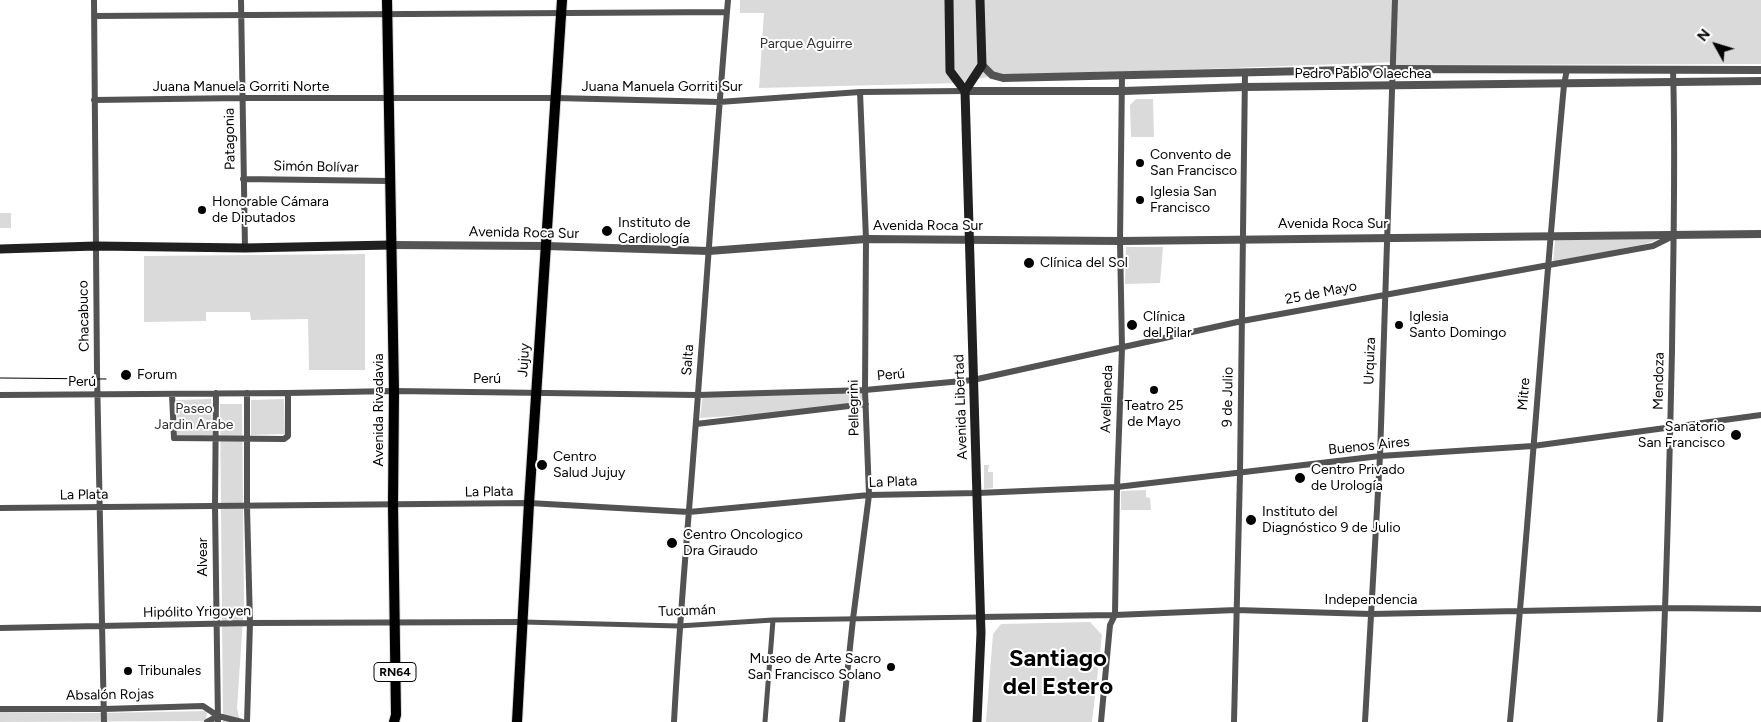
<!DOCTYPE html>
<meta charset="utf-8">
<style>
body{margin:0}
#map{position:relative;width:1761px;height:722px;overflow:hidden;background:#fff;font-family:Figtree,sans-serif}
canvas{display:block}
.north{position:absolute;left:1691px;top:20px;width:50px;height:50px;-webkit-text-stroke:4px #fff;paint-order:stroke;rotate:309deg;font-size:14px;font-weight:700;line-height:20px;text-align:center;color:#000}
.north::after{content:'';display:block;margin:auto;width:18px;height:22px;background:#000;clip-path:polygon(50% 0,100% 100%,50% 72%,0 100%)}
</style>
<div id="map">
<canvas width="1761" height="722"></canvas>
<div class="north">N</div>
</div>
<script>
const c = document.querySelector('canvas').getContext('2d');
c.lineJoin = 'round';
function paint(path, color) { c.fillStyle = color; c.fill(path, 'evenodd'); }
function stroke(path, color, width, dash) { c.strokeStyle = color; c.lineWidth = width; c.lineCap = dash ? 'butt' : 'round'; c.setLineDash(dash || []); c.stroke(path); }
function write(font, color, halo, rows, align = 'center') {
  c.font = font + ' Figtree,sans-serif'; c.lineWidth = 4; c.setLineDash([]); c.textBaseline = 'middle'; c.strokeStyle = halo; c.fillStyle = color; for (const [text, x, y, turn = 0] of rows) {
    c.save(); c.translate(x, y); c.rotate((+turn || 0) * Math.PI / 180); c.textAlign = isNaN(turn) ? turn : align; if (halo) c.strokeText(text, 0, 0); c.fillText(text, 0, 0); c.restore();
  }
}
paint(new Path2D(`
 M740 0H1761V64L1396 65V62L987 77 960 83 759 88 764 13H740Z
 M1136 99H1153L1154 137H1131L1130 105Z
 M0 213H11V228H0Z
 M1659 239 1645 244 1553 262 1555 240Z
 M1126 247H1163L1160 283 1125 284Z
 M365 254V370H309L308 319 251 320 250 312H206V321L144 322V256Z
 M865 392 864 407 700 418 703 393Z
 M211 399 212 435H177L176 400Z
 M284 399 285 434 251 435V400Z
 M220 404H242L244 604 237 708 240 722H223Z
 M984 465H989L988 472H993V488L984 489Z
 M1146 490V497L1150 498 1151 510H1121V491Z
 M1090 622 1102 635 1092 722H986L993 634 1001 624Z
 M207 711 206 721 0 722V712L96 713Z`), '#dadada');
const primary = new Path2D(`
 M387 0 394 391 393 505 396 715 394 722
 M517 722 529 503 562 0`);
stroke(primary, '#dbdbdb', 12);
stroke(new Path2D(`
 M523 622 679 626 773 620 981 617
 M765 722 773 620`), '#535353', 5);
stroke(new Path2D(`
 M94 0 97 372 104 722
 M241 0 245 248
 M94 16 727 12
 M94 100 242 98H556L719 102 860 92 965 91
 M243 179 389 181
 M216 393 215 506 218 722
 M172 394 174 438 284 439 288 436V393
 M0 395 288 393 394 391 698 395 865 390 973 380 1242 321 1653 246 1673 236
 M696 424 866 404
 M0 508 529 503 689 512 869 495 978 493 1117 487 1380 456 1533 446 1761 415
 M981 617 1115 615 1236 610 1371 614 1666 608 1761 609
 M0 628 250 623 523 622
 M0 709H104L203 706 218 716 242 722
 M207 722 218 716
 M247 722 250 623 247 507V393
 M674 722C680 608 691 494 699 380 709 253 717 126 728 0
 M842 722 853 619 869 495 865 390 866 239 860 92
 M1101 722 1110 625 1115 615 1117 487 1122 348 1120 241 1122 75
 M1234 722 1240 473 1245 72
 M1365 722 1380 456 1395 0
 M1510 722C1530 510 1544 297 1564 85L1567 69
 M1660 722C1667 598 1669 475 1672 351 1673 257 1676 163 1673 70`), '#535353', 6);
stroke(new Path2D(`
 M982 65 992 75 1003 78 1393 69 1761 70
 M965 91H1123L1245 87 1761 81
 M391 245 546 246 709 251 866 239 1120 241 1761 234`), '#535353', 8);
stroke(new Path2D(`
 M949 0 950 71 965 91
 M965 91 981 633 977 722
 M965 91 982 65 980 0
 M0 249 96 246 245 248 391 245`), '#202020', 9);
stroke(primary, '#000', 10);
stroke(new Path2D(`
 M0 378 106 379`), '#000', 1);
for (const [x, y, r, color] of [
 [1140,163,5,"#000"],
 [1140,200,5,"#000"],
 [202,210,5,"#000"],
 [607,231,6,"#000"],
 [1029,263,6,"#000"],
 [1132,325,6,"#000"],
 [1399,325,5,"#000"],
 [126,375,6,"#000"],
 [1154,390,5,"#000"],
 [1736,435,6,"#000"],
 [542,465,6,"#000"],
 [1300,478,6,"#000"],
 [1251,520,6,"#000"],
 [672,543,6,"#000"],
 [891,667,5,"#000"],
 [128,671,5,"#000"]
]) { const dot = new Path2D(); dot.arc(x, y, r, 0, 2 * Math.PI); c.fillStyle = color; c.fill(dot); stroke(dot, '#fff', 2); }
for (const [x, y, w] of [
 [395,672,42]
]) { const box = new Path2D(); box.roundRect(x - w / 2, y - 9.5, w, 19, 4); c.fillStyle = '#fff'; c.fill(box); stroke(box, '#000', 1); }
write('bold 12px', '#000', null, [
 ["RN64",395,672]
]);
write('14px', '#313131', '#fff', [
 ["Parque Aguirre",806,44],
 ["Paseo",194,409],
 ["Jardin Arabe",194,425]
]);
write('14px', '#000', '#fff', [
 ["Pedro Pablo Olaechea",1363,74],
 ["Juana Manuela Gorriti Norte",241,87],
 ["Juana Manuela Gorriti Sur",662,87],
 ["Patagonia",230,139,-91],
 ["Simón Bolívar",316,167,1],
 ["Avenida Roca Sur",1333,224],
 ["Avenida Roca Sur",928,226],
 ["Avenida Roca Sur",524,233,1],
 ["25 de Mayo",1321,293,-11],
 ["Chacabuco",84,316,-91],
 ["Jujuy",524,360,-86],
 ["Salta",688,360,-86],
 ["Urquiza",1370,361,-88],
 ["Perú",891,375,-5],
 ["Perú",487,379],
 ["Mendoza",1659,381,-89],
 ["Perú",82,382],
 ["Mitre",1524,394,-85],
 ["9 de Julio",1228,397,-89],
 ["Avellaneda",1107,399,-88],
 ["Avenida Libertad",961,407,-92],
 ["Pellegrini",854,408,-91],
 ["Avenida Rivadavia",379,410,-90],
 ["Buenos Aires",1369,446,-6],
 ["La Plata",893,482,-2],
 ["La Plata",489,492,-1],
 ["La Plata",84,495,-1],
 ["Alvear",203,557,-90],
 ["Independencia",1371,600],
 ["Tucumán",687,611,-2],
 ["Hipólito Yrigoyen",197,612,-1],
 ["Absalón Rojas",110,695,-1]
]);
write('14px', '#000', '#fff', [
 ["Convento de",1150,155],
 ["San Francisco",1150,171],
 ["Iglesia San",1150,192],
 ["Francisco",1150,208],
 ["Honorable Cámara",212,202],
 ["de Diputados",212,218],
 ["Instituto de",618,223],
 ["Cardiología",618,239],
 ["Clínica del Sol",1040,263],
 ["Clínica",1143,317],
 ["del Pilar",1143,333],
 ["Iglesia",1409,317],
 ["Santo Domingo",1409,333],
 ["Forum",137,375],
 ["Teatro 25",1154,406,"center"],
 ["de Mayo",1154,422,"center"],
 ["Sanatorio",1725,427,"right"],
 ["San Francisco",1725,443,"right"],
 ["Centro",553,457],
 ["Salud Jujuy",553,473],
 ["Centro Privado",1311,470],
 ["de Urología",1311,486],
 ["Instituto del",1262,512],
 ["Diagnóstico 9 de Julio",1262,528],
 ["Centro Oncologico",683,535],
 ["Dra Giraudo",683,551],
 ["Museo de Arte Sacro",881,659,"right"],
 ["San Francisco Solano",881,675,"right"],
 ["Tribunales",138,671]
], 'left');
write('bold 24px', '#000', '#fff', [
 ["Santiago",1058,659],
 ["del Estero",1058,687]
]);
</script>
